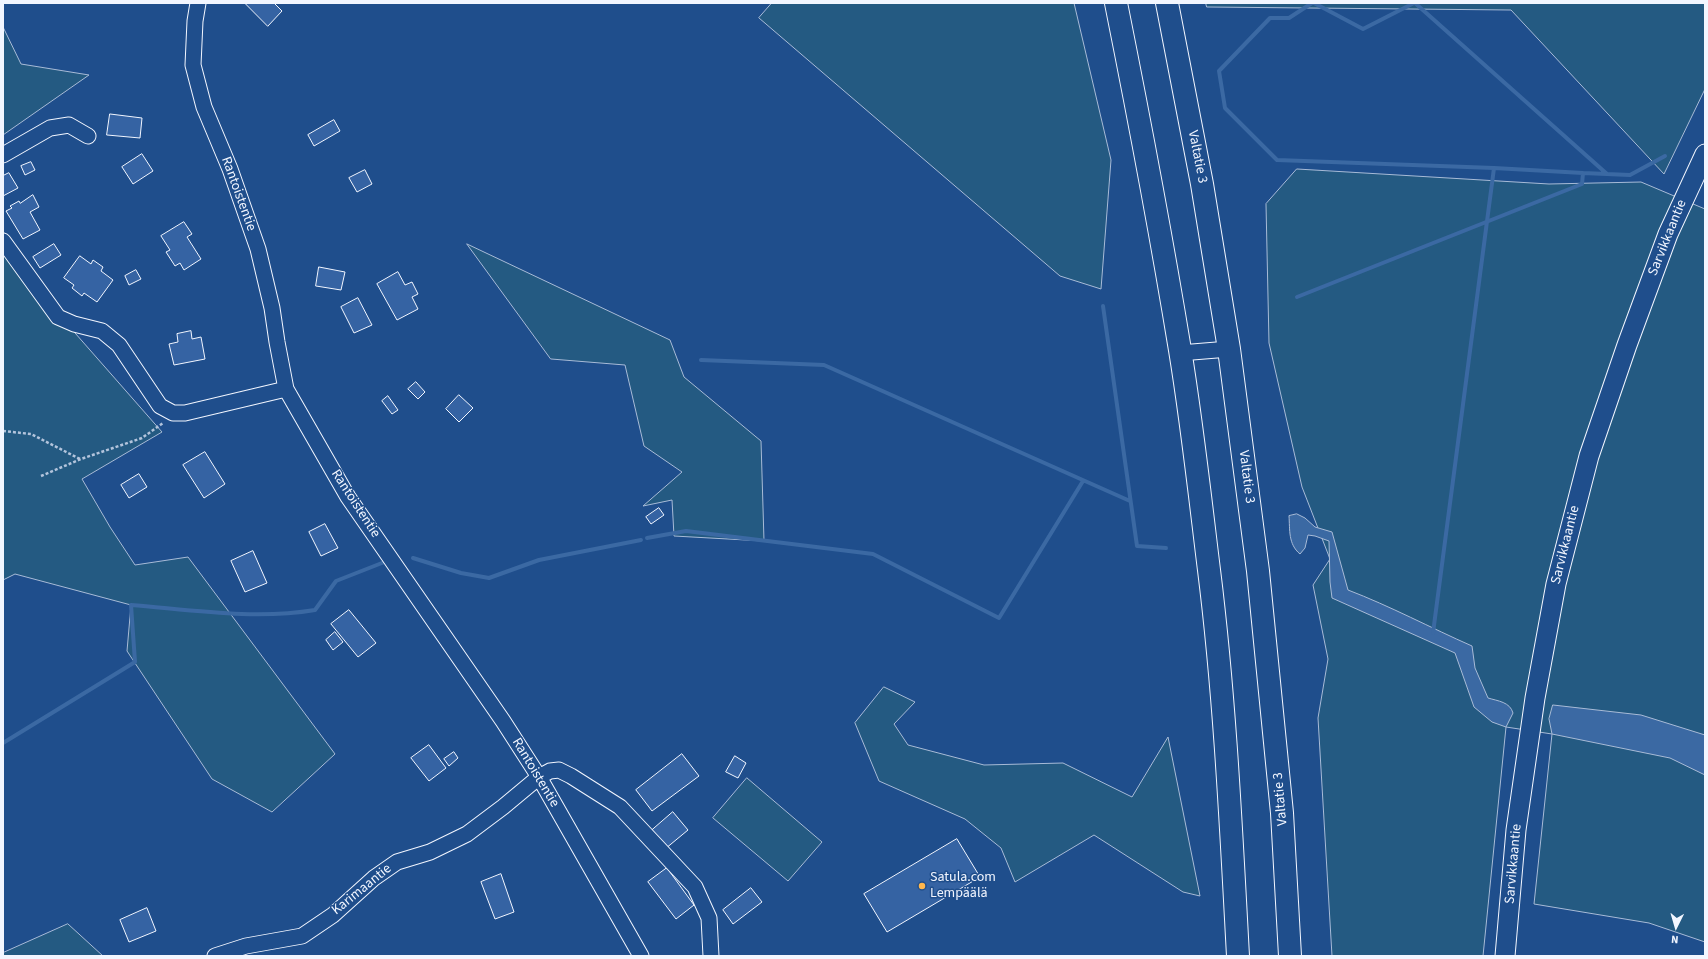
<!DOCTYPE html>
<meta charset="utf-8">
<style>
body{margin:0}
#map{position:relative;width:1708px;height:959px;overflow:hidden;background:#1f4e8c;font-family:"Source Sans 3",sans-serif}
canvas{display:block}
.frame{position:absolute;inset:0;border:4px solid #f2f6ff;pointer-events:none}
.north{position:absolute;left:1656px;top:907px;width:40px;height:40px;-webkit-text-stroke:3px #1f4e8c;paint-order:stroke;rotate:185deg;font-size:11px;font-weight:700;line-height:16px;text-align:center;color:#f2f6ff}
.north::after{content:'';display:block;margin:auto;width:14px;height:18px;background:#f2f6ff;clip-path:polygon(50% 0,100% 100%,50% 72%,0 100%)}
</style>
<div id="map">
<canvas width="1708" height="959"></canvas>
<div class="frame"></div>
<div class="north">N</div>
</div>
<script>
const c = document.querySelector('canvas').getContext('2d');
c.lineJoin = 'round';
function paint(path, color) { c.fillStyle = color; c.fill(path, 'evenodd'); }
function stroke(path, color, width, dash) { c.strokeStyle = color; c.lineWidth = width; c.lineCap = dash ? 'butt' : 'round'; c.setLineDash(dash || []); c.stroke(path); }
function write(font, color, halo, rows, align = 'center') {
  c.font = font + ' "Source Sans 3",sans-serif'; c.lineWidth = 3; c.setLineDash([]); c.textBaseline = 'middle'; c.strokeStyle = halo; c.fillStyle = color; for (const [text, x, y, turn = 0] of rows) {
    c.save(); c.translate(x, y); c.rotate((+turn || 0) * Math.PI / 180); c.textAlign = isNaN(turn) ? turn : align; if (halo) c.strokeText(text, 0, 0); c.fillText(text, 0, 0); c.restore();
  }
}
const green = new Path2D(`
 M772 3H1074L1111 160 1101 289 1060 276 759 18Z
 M1206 3H1705V89L1664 174 1511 10 1207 7Z
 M3 27 21 64 89 75 3 135Z
 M1297 169 1549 184 1641 182 1705 209V942L1649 923 1534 904 1552 734 1506 727 1483 956H1332L1318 718 1328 659 1313 585 1330 559 1302 487 1269 343 1266 204Z
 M467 244 670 340 684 377 761 441 764 541 674 536 672 500 643 506 682 472 644 446 625 365 551 359Z
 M3 251 162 432 82 479 110 527 135 565 188 557 335 754 272 812 212 779 127 651 131 605 15 574 3 580Z
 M884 687 915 702 894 724 908 745 984 765 1063 763 1132 797 1168 737 1200 896 1183 892 1094 835 1015 882 1001 848 965 819 879 781 855 723Z
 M747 778 822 842 788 881 713 818Z
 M68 924 103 956H3V953Z`);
paint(green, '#245a82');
stroke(green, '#a8bbd7', 1);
const water = new Path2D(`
 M1297 514 1305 518 1315 527 1332 532 1348 590C1390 606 1431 628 1472 646L1475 668 1488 698C1498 701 1510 702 1513 713L1506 727 1492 722 1474 707 1455 653 1332 598 1330 582 1329 541 1315 536 1308 535 1305 548 1300 554C1288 544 1290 530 1289 516Z
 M1553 705 1641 715 1705 735V775L1670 758 1552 734 1549 719Z`);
paint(water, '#3b69a3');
stroke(water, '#a8bbd7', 1);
stroke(new Path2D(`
 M1312 3 1289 18H1270L1219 71 1225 108 1277 160 1494 168
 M1314 3 1363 29 1414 3
 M1415 3 1607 174
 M1297 297 1582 184 1583 173 1630 175 1665 156
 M1103 306 1137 546 1166 548
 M701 360 824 365 1130 501
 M647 538 686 531 873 554 999 618 1083 481
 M413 558 461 573 489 578 539 560 641 540
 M1433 633 1494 168 1583 173
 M3 743 135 662 131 605C192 610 255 620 315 610L336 581 387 561`), '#3b69a3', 4);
const building = new Path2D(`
 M245 3H274L282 11 268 26Z
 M110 114 142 118 140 138 107 135Z
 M334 120 340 131 314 146 308 135Z
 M142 154 153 171 133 184 122 167Z
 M31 162 35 170 25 175 21 166Z
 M365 170 372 184 357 192 349 178Z
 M9 173 18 188 3 196V176Z
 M33 195 39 207 30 212 40 230 23 239 6 211 12 208 10 206 19 201 20 203Z
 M184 222 192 234 187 237 201 259 184 270 180 263 175 266 166 252 170 250 161 236Z
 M54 244 61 255 40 268 33 257Z
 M80 256 91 264 93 260 103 267 101 271 113 280 97 302 84 293 82 296 72 288 74 285 64 278Z
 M319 267 345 272 341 290 316 286Z
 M136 270 141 279 129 285 125 276Z
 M398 272 405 285 412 282 418 294 412 297 418 309 397 320 377 284Z
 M358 298 372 325 354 333 341 307Z
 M191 331 192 339 201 337 205 359 174 365 169 344 178 342 177 334Z
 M416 382 425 392 418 399 408 389Z
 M459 395 473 408 459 422 446 409Z
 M388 396 398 410 392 414 382 401Z
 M205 452 225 484 204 498 183 465Z
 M139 474 147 487 129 498 121 485Z
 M659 508 664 515 651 524 646 517Z
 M325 524 338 548 321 556 309 532Z
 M253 551 267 583 245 592 231 561Z
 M349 610 376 643 358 657 331 624Z
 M335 632 343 642 333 650 326 640Z
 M429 745 446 768 429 781 411 758Z
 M454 752 458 758 449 766 444 759Z
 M682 754 699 776 652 811 636 790Z
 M735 756 746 763 738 778 726 772Z
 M673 812 688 830 665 849 650 832Z
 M957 839 980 877 887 932 864 894Z
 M667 868 694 905 676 919 648 882Z
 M501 874 514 912 495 919 481 882Z
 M751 888 762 902 733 924 723 910Z
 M147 908 156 931 129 942 120 920Z`);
paint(building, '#3563a3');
stroke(building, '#f2f6ff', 1);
const minor = new Path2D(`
 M198 3 195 21 193 65 204 107 230 169 258 249 272 308 277 342 286 389 348 497 503 721 539 777 641 956
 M3 155 50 128 69 125 88 136
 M3 241 58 317 74 324 102 331 119 345 160 406 173 413H185L286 389
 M1180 353 1229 349
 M215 956 246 946 302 936 333 915 374 878 397 862 430 852 467 834 503 807 539 777 550 771 559 770 571 776 620 807 695 887 709 918 711 956`);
const major = new Path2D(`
 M1505 956 1516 830 1535 698 1556 584 1589 456 1627 345 1668 234 1705 154`);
const highway = new Path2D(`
 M1116 3C1139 118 1161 234 1180 350 1192 423 1200 497 1209 570 1225 698 1231 827 1238 956
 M1167 3 1202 184 1229 349 1258 571 1282 813 1290 956`);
stroke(minor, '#f2f6ff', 17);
stroke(major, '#f2f6ff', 21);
stroke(highway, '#f2f6ff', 24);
stroke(new Path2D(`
 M3 431 31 434 80 459
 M41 476 81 459 142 438 163 423`), '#b3c4dc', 2.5, [3, 2]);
stroke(minor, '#1f4e8c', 15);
stroke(major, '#1f4e8c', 19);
stroke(highway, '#1f4e8c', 22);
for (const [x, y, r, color] of [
 [922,886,4,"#ffb74d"]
]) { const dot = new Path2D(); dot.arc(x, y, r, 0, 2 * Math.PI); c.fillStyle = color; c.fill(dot); stroke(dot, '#1f4e8c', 1.5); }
write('14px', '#f2f6ff', '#1f4e8c', [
 ["Valtatie 3",1197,157,79],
 ["Rantoistentie",238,194,70],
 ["Sarvikkaantie",1668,238,-68],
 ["Valtatie 3",1246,477,83],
 ["Rantoistentie",355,504,57],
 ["Sarvikkaantie",1566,545,-76],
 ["Rantoistentie",535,773,59],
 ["Valtatie 3",1281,799,-95],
 ["Sarvikkaantie",1514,864,-85],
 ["Karimaantie",362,890,-39]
]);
write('14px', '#f2f6ff', '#1f4e8c', [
 ["Satula.com",930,878],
 ["Lempäälä",930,894]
], 'left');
</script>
